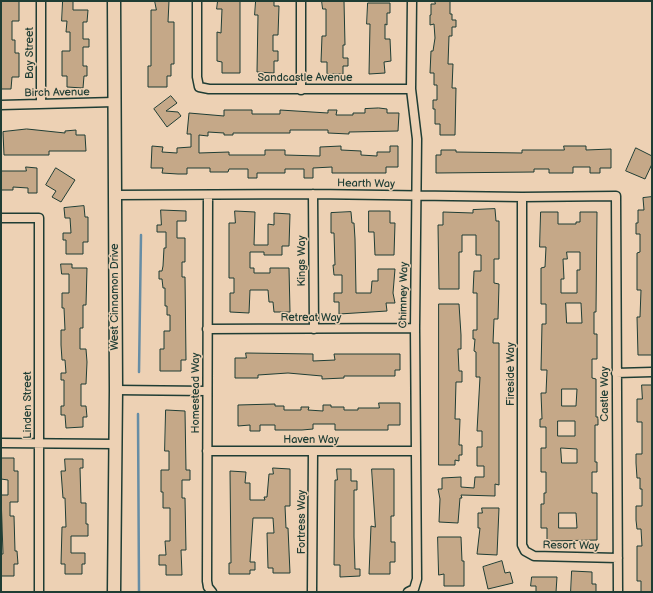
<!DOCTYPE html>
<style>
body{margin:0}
#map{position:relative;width:653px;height:593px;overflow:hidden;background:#edd1b4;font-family:"Balsamiq Sans",sans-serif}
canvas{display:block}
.frame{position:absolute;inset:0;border:2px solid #1f3d34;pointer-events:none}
</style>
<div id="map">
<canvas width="653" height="593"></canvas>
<div class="frame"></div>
</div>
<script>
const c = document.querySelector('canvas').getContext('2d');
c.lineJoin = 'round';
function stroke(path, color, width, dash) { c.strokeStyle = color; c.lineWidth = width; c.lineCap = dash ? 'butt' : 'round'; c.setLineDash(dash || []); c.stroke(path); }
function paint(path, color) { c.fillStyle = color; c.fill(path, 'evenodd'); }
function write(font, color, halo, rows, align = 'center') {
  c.font = font + ' "Balsamiq Sans",sans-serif'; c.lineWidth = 3; c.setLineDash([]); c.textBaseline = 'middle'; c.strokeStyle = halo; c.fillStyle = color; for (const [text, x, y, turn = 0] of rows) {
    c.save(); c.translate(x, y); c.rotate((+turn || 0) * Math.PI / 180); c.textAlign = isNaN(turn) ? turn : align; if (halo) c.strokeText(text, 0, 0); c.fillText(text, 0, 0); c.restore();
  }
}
stroke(new Path2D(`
 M139 372 141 235
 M138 414 139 592`), '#668da5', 2.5);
const building = new Path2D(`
 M1 1H19V21H12V40H15V53H19V77H12L11 89H1Z
 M63 1H73V10H88L87 22H83V39H89V47H83V66H87V76H84L83 88 67 87V76H62V51H70V32H66L67 21H62Z
 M155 1H169L168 22H174V64H171V76H167V87H148V66H151V10H156Z
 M218 1H240V73H222V62L217 61V32L221 33 222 9H217Z
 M256 1H274V6H279L278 35H273V51H278V61H274V73L257 72 258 15H255Z
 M322 1H344L345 45H343V58H348V66H343V74H327V62H321L322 36H326V9H323Z
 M435 1H450V14H452V20H456V27H452V36H449L448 64H453L452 88H456L455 135H440V124H435V109H433V100H437V85H434V73H430L431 51H433L435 38 434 24 430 25V15H431V4H435Z
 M368 3H390V13H387V25L385 24V39H390L391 61 384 62 385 73 369 74 370 24H367Z
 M171 96 177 103 166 111 178 112 181 116 167 127 154 109Z
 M379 108 387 109V113H399L398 131 349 132V134L328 133V130H290V133H233V135H224V133L208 132V136L199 135V153L229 152V155H265V150H285V155L320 156V147L341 146V150L361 151V155L377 156V152H390V146H398V167H386V173H332V167L313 168V178H304V169H285V173H257V178H248V169H229L228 172H210V168H187V174H178L162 173 163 168H151L152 146 163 147 162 152 177 153V148L191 147V134H187L189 113 224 116V110H252V114H280V110L328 113V110H337L336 115H353V113H365V109Z
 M27 129 65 133V131L76 130V135H85L86 151H49V155H4L3 132Z
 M564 146H586V150L611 149V168H600V173H590V167H573V173H549V169H534V172L436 173V155H441V150H456V152L522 153V150H564Z
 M636 148 652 156V164L645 179 626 171Z
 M26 167 37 168V193H28V188L13 187V190H1V171H26Z
 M56 168 75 180 61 202 52 197 56 191 46 185Z
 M652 197V355H638L637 317H640L641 290H637V253L640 252V234H636V223H638V210H644L643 198Z
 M84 206 85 217H88V242H83V254H66V240H63V233H71L70 218H65L64 208Z
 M495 209 496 221H499V259H494V283L499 284 498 319H494L493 343H499V485L495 484V496L461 495 462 498H460L458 523 439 522 440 499 438 489H442V478L461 477V487L474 488 475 477H484V466H477V447H482V431H477L480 377H476V352L474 351 475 339H473V330H477V293H473L474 271H481V255H476V235H462V252H459V289H439L438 225H443V212L473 213V210Z
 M161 210 186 211V221H177V238H185V262H182V277H185L186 360H181V371H160V349H164V331H170V315H167V306H165V288H163L162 279H159V271H162L163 266 164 248H166V232H157V225H161Z
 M235 211 255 212 254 245H268V224L274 225V213L290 214 289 246H282V255H264V252H250V268H254V273H270V268H289L290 312H274L273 302H269L268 290H250L249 313 230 312V293H234V278H229V223H235Z
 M369 211H390V223H395L394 255H375L374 232H369Z
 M351 212 352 223H354L355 239 356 293H371L372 281H378V269H395L393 293 395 303H386L387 311 339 314V302H334V293H342V275H334L333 265H335L334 233H331V213Z
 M541 212H558V224H576V222H580V212H597L596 312H594V334H597V359H592V378L596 379V417H598V425H595V462H597V472H592V493H597V540L547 541V528H541V504H544V493H546V472H541V448H546V427H540V419H542L541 393H546L547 370H541L542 324H546V304H541V268L545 267 546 247H540ZM567 252H580V270H577V293H561V279H564L563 259H567ZM566 303H581L582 323H567ZM562 389H577L576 406H562ZM558 421H575V436H558ZM561 448 577 449V463H562ZM559 513H576L577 528H559Z
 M61 264H72V268H87L86 305H83V328H80V349H86L87 362 86 384H81V406H86L87 417H83V427L66 428 65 415H61V406H64V380H61V373H66L65 360H62L61 345V330H65L64 308H62V293H69V274H62Z
 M439 304H459L461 335V349H458L459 371H462V382H456L455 419H460L459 445H462V455H459V461L455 460V465H439Z
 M246 353 313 354V361L335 360 334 354H400V370H395V376H344V378L322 379V376L288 373 258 375V378H235V358H246Z
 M642 385H652V592H641V581H637V546H642L641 529H637L636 520V506H642V489H640V478H637L636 463V454H642V422H637V399H642Z
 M379 403H400V425H388V430H335V424H313V429L302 430H275V425H260V431H250V425L238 426V405L275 404V406H284V410H301V407H309L308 410 323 411V405H331V407H344V410H358V408H379Z
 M166 410 185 411 186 470H190V480H182V498H185L186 550H181L182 575H166V565H159V555H166L165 541H170V508H163V492H161V470H169V451H165Z
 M1 458H14V471H18V502H10V516H14L15 551H17L18 564H14V576H1V554H3L1 495H8V480L1 479Z
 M65 459H83V468H80L81 503H86V524H88V536H71V553H85V564H82V574H65V564H61L62 527H66L65 498H63L61 471H65Z
 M273 468 290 469V506H285L286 528H288L290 573H273V568H268L267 533H274L273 518H253L250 562H255V570H250V574H229V563H231L230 471 246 472 245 483H250V500H265L264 497H267L269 474H273Z
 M337 469H351V481H357V490H354V537L355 569H360V576L340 577V565H334L335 480H337Z
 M372 469H394V516H391V542H395V562H390V574H369L371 526 375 527Z
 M482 508H499L497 555 477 554 480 528H478V513H482Z
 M438 537H461L462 561H464V586H444V574L439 575Z
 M502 561 505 573 510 572 513 583 488 589 483 567Z
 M572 571 592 572V584H596V592H571Z
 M532 577H557L556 592H536V586H531Z`);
paint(building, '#c5a888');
stroke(building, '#1f3d34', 1);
const minor = new Path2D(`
 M41 1V104
 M197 1V77L199 87 209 89H411
 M301 1V90
 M1 105 114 102
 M313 194 314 329
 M115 195 313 194 522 197 616 196 618 592
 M208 195 207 581 208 587 212 592
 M522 197V545L525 551 534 556 618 558
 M1 218H39V592
 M207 329 415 328
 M616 373 652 372
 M116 390 207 391
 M1 443 115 444
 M207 451H415
 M312 592 313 451
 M408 592 414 589 417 579 415 328 417 139 411 89 412 1`);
const secondary = new Path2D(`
 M114 1 116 390 114 592`);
stroke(minor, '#1f3d34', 11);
stroke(secondary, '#1f3d34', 15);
stroke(minor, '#edd1b4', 8);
stroke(secondary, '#edd1b4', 12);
write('11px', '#1f3d34', '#edd1b4', [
 ["Bay Street",30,53,-90],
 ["Sandcastle Avenue",305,78],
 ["Birch Avenue",57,93,-1],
 ["Hearth Way",366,184,1],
 ["Kings Way",302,261,-90],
 ["Chimney Way",404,295,-89],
 ["West Cinnamon Drive",115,297,-90],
 ["Retreat Way",311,318],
 ["Fireside Way",511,374,-90],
 ["Homestead Way",196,393,-90],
 ["Castle Way",605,394,-90],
 ["Linden Street",28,405,-90],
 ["Haven Way",311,440],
 ["Fortress Way",302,522,-90],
 ["Resort Way",571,546,1]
]);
</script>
